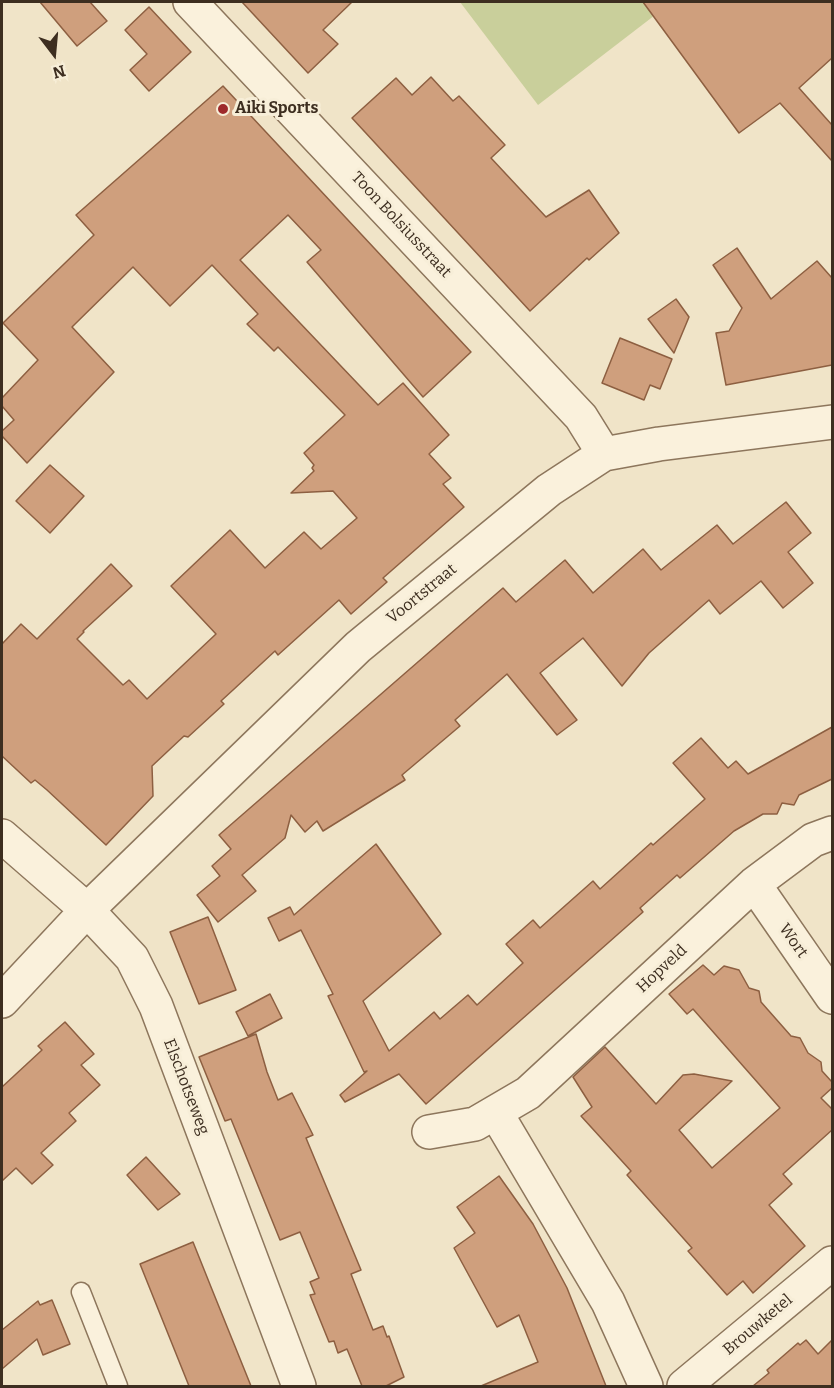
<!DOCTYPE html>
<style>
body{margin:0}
#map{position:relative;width:834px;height:1388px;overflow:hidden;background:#f0e4c8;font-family:Bitter,serif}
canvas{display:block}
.frame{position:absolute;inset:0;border:3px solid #3d2e20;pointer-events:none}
.north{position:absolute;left:24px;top:24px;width:60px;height:60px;-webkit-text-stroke:4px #f7eed8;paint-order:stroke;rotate:164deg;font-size:16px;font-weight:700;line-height:24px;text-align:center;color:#3d2e20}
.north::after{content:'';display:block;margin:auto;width:21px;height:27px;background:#3d2e20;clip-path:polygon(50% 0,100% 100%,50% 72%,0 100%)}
</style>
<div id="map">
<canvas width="834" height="1388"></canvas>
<div class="frame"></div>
<div class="north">N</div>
</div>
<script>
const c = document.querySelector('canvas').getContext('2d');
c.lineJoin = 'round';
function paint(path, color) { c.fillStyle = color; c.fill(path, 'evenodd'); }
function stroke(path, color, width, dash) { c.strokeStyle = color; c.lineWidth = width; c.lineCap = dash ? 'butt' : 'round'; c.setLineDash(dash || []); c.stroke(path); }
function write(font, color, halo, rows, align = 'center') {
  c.font = font + ' Bitter,serif'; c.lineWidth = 6; c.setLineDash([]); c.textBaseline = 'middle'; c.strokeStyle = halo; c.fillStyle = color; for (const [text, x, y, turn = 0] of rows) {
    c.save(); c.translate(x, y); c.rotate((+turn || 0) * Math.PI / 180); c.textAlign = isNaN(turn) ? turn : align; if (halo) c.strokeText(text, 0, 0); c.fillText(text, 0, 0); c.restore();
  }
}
paint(new Path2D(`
 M460 2H650L659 12 538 105Z`), '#c9cf9b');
const building = new Path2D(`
 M40 2H90L107 21 77 46Z
 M242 2H352L323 30 338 44 308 73Z
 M643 2H832V58L799 88 832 125V161L780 103 739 133Z
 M149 7 191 52 149 91 130 70 147 54 125 30Z
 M431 77 453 101 459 96 505 145 491 158 546 217 589 190 619 233 589 260 587 258 530 311 352 118 396 78 412 95Z
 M223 86 471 352 423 397 307 262 321 250 288 215 240 260 378 405 403 383 449 435 429 454 451 478 443 484 464 507 383 578 387 582 351 614 339 600 278 655 275 651 233 690 221 701 224 704 188 737 184 736 152 766 153 796 106 845 47 790 35 780 31 783 2 756V644L21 624 37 639 111 564 132 586 83 631 84 632 77 639 123 685 129 680 147 699 216 634 171 586 230 530 265 568 304 532 321 549 357 518 333 491 291 493 314 471 312 468 314 465 304 453 345 415 278 347 274 351 247 324 258 314 212 265 170 306 133 267 72 327 114 372 27 463 2 436V431L14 420 2 406V398L38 360 3 323 94 235 76 215Z
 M737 248 771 299 817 261 832 278V365L726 385 716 333 729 331 742 308 713 265Z
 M676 299 689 317 674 353 648 319Z
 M620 338 672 359 660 389 650 385 644 400 602 383Z
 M50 465 84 496 50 533 16 501Z
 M786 502 811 533 788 552 813 583 783 608 761 581 720 614 709 600 649 653 622 686 583 638 540 673 577 720 557 735 507 674 455 720 460 726 402 775 405 780 323 831 317 821 305 832 291 815 285 838 242 875 256 891 218 922 197 895 220 876 212 866 231 849 219 835 503 588 516 602 565 560 593 593 643 549 661 570 717 525 733 544Z
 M832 727V779L799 795 794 805 782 803 777 814H763L734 831 680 878 677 875 640 908 643 912 426 1104 399 1074 345 1102 340 1095 367 1071 364 1072 328 996 333 994 301 930 279 941 268 918 290 907 294 915 376 844 441 934 363 1001 389 1051 434 1012 440 1019 468 995 477 1005 523 963 506 944 533 920 540 928 593 881 600 889 651 843 653 845 705 799 673 763 701 738 728 768 736 761 748 774Z
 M208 917 236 990 199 1004 170 932Z
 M703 965 714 975 724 966 739 970 749 988 759 991 761 1002 791 1036 800 1038 808 1053 821 1062 822 1071 832 1082V1088L821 1098 832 1109V1130L783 1174 792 1184 769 1205 805 1246 753 1293 743 1281 727 1295 688 1251 692 1248 627 1175 631 1171 581 1116 592 1107 573 1077 605 1047 656 1104 683 1075 694 1074 732 1081 679 1130 712 1168 780 1108 693 1009 687 1014 669 994Z
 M270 994 282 1018 248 1036 236 1012Z
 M65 1022 94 1054 81 1065 100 1085 69 1113 76 1121 41 1153 53 1165 32 1184 16 1168 2 1181V1087L42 1050 38 1046Z
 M256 1034 267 1072 278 1100 292 1093 313 1135 306 1138 361 1270 351 1274 373 1330 383 1326 387 1337 389 1336 404 1377 386 1386H362L347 1349 338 1353 334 1341 329 1342 310 1295 315 1294 310 1282 319 1278 300 1232 280 1240 231 1119 225 1121 199 1057Z
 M146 1157 180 1194 158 1210 127 1175Z
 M499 1176 533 1224 567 1288 606 1386H481L538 1362 519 1315 497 1327 454 1248 475 1233 457 1207Z
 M193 1242 211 1287 251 1386H189L140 1264Z
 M52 1300 70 1344 43 1355 37 1339 2 1369V1330L38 1301 40 1305Z
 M806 1340 818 1354 832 1340V1386H753L769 1373 767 1370 798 1343 800 1345Z`);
paint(building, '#cf9f7d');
stroke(building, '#8d5f41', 1.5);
const service = new Path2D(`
 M81 1292 118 1386`);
const minor = new Path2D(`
 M190 2 581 417 604 454
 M2 836 87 910 132 958 156 1006 299 1386
 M754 884 832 997
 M2 1001 87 910 358 647 549 490 604 454 659 444 832 422
 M496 1113 608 1302 646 1386
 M429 1132 475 1124 528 1093 754 884 813 840 832 833
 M684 1386 832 1263`);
stroke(service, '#8d765c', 21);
stroke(minor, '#8d765c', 36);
stroke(service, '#faf1dc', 18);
stroke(minor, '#faf1dc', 33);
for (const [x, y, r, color] of [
 [223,109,6,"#9e2a2b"]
]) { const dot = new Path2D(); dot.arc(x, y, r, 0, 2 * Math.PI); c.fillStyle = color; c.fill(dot); stroke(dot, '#f7eed8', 2); }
write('bold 16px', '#3d2e20', '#f7eed8', [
 ["Aiki Sports",235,109]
], 'left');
write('16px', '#3d2e20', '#f7eed8', [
 ["Toon Bolsiusstraat",401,225,47],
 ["Voortstraat",422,594,-39],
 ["Wort",793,941,55],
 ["Hopveld",662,969,-43],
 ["Elschotseweg",186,1087,69],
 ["Brouwketel",758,1325,-40]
]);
</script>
